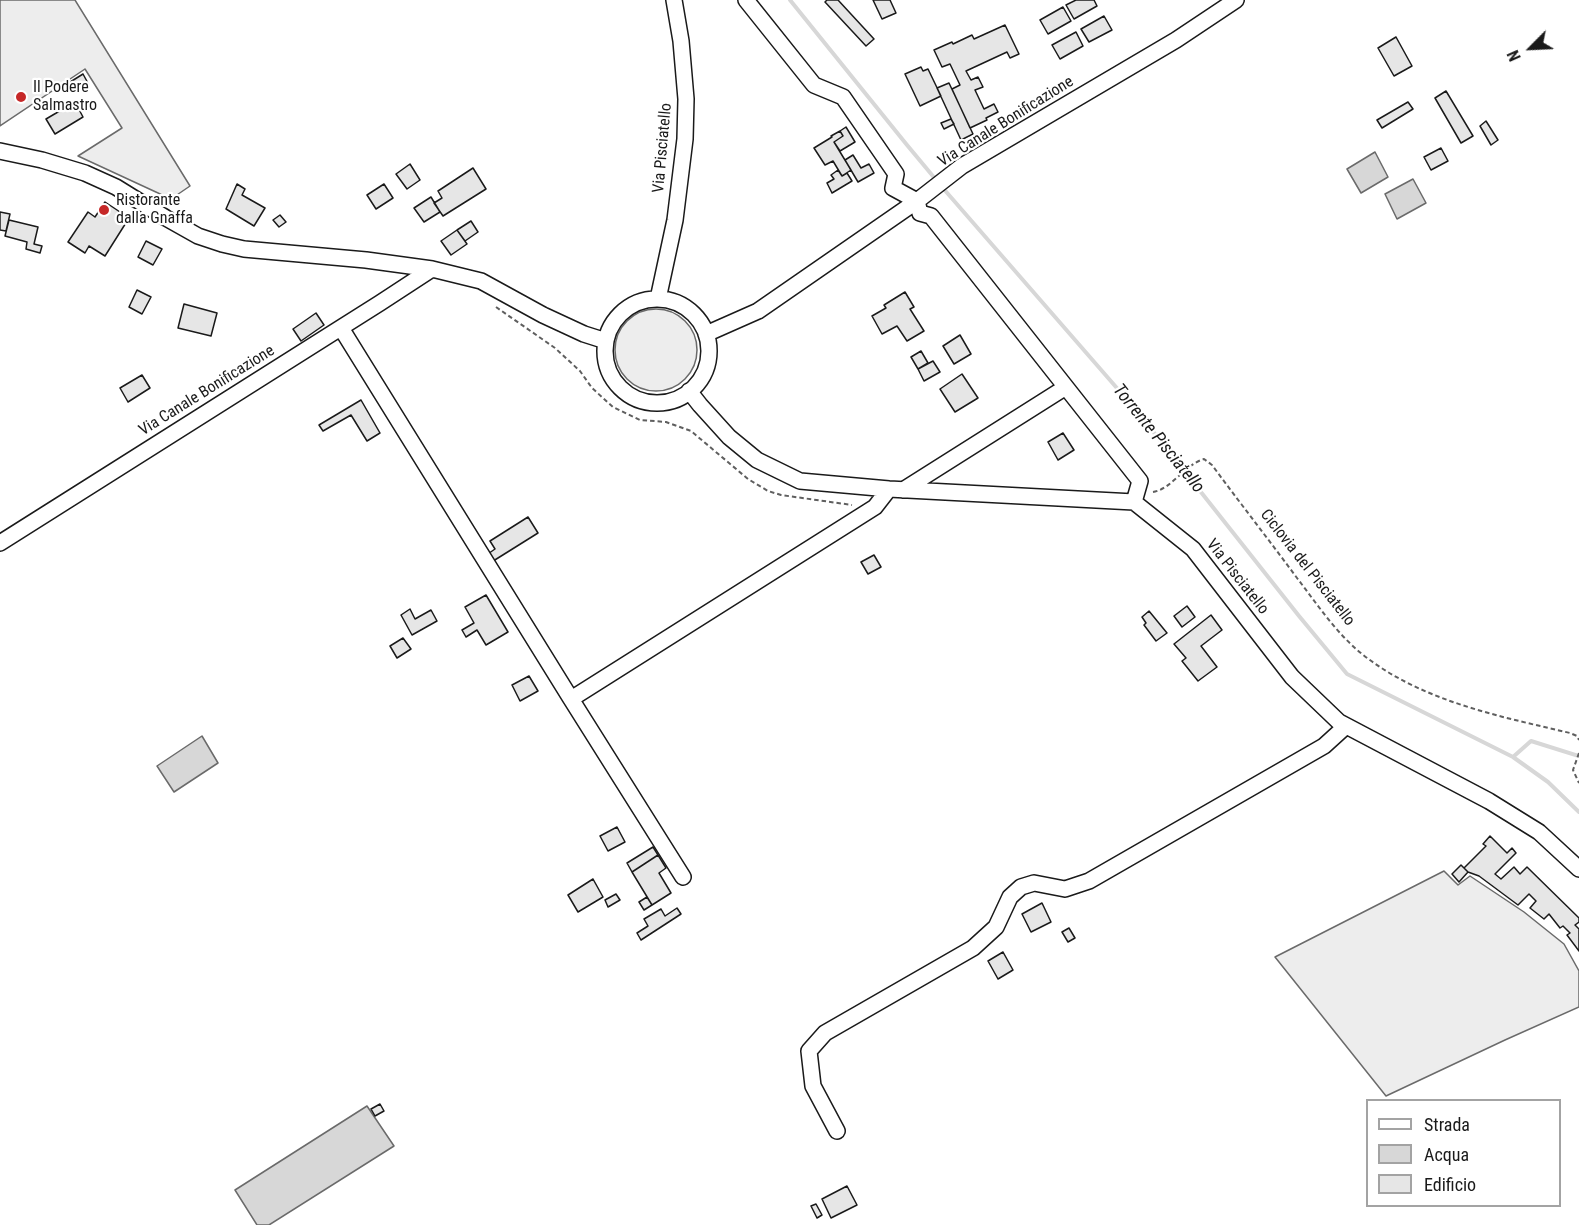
<!DOCTYPE html>
<style>
body{margin:0}
#map{position:relative;width:1579px;height:1225px;overflow:hidden;background:#fff;font-family:"Roboto Condensed",sans-serif}
canvas{display:block}
.legend{position:absolute;left:1366px;top:1099px;width:195px;height:108px;box-sizing:border-box;background:#fff;border:2px solid #a3a3a3;margin:0;padding:8px 10px;list-style:none;font-size:18px;color:#1a1a1a}
.legend li{display:flex;align-items:center;gap:12px;height:30px}
.legend b{width:30px;border:2px solid #a3a3a3}
.north{position:absolute;left:1501px;top:18px;width:60px;height:60px;-webkit-text-stroke:4px #fff;paint-order:stroke;rotate:246deg;font-size:16px;font-weight:700;line-height:24px;text-align:center;color:#1a1a1a}
.north::after{content:'';display:block;margin:auto;width:21px;height:27px;background:#1a1a1a;clip-path:polygon(50% 0,100% 100%,50% 72%,0 100%)}
</style>
<div id="map">
<canvas width="1579" height="1225"></canvas>
<ul class="legend">
<li><b style="height:8px;background:#fff"></b>Strada</li>
<li><b style="height:16px;background:#d7d7d7"></b>Acqua</li>
<li><b style="height:16px;background:#e6e6e6"></b>Edificio</li>
</ul>
<div class="north">N</div>
</div>
<script>
const c = document.querySelector('canvas').getContext('2d');
c.lineJoin = 'round';
function paint(path, color) { c.fillStyle = color; c.fill(path, 'evenodd'); }
function stroke(path, color, width, dash) { c.strokeStyle = color; c.lineWidth = width; c.lineCap = dash ? 'butt' : 'round'; c.setLineDash(dash || []); c.stroke(path); }
function write(font, color, halo, rows, align = 'center') {
  c.font = font + ' "Roboto Condensed",sans-serif'; c.lineWidth = 4.5; c.setLineDash([]); c.textBaseline = 'middle'; c.strokeStyle = halo; c.fillStyle = color; for (const [text, x, y, turn = 0] of rows) {
    c.save(); c.translate(x, y); c.rotate((+turn || 0) * Math.PI / 180); c.textAlign = isNaN(turn) ? turn : align; if (halo) c.strokeText(text, 0, 0); c.fillText(text, 0, 0); c.restore();
  }
}
const built = new Path2D(`
 M0 0H75L190 186 171 199 78 156 122 128 85 69 0 126Z
 M615 350a41 41 0 1 1 82 0a41 41 0 1 1-82 0Z
 M1444 871 1458 885 1470 876 1524 912 1564 944 1579 971V1007L1505 1040 1386 1096 1275 957Z`);
paint(built, '#ededed');
stroke(built, '#6a6a6a', 1.5);
const water = new Path2D(`
 M1375 152 1388 177 1361 193 1347 169Z
 M1413 179 1426 203 1397 219 1385 194Z
 M202 736 218 763 174 792 157 766Z
 M367 1106 394 1146 269 1225H257L235 1190Z`);
paint(water, '#d7d7d7');
stroke(water, '#6a6a6a', 1.5);
stroke(new Path2D(`
 M790 0 907 145 937 181
 M942 187 1136 410 1299 616 1347 674 1513 757 1548 782 1579 812
 M1513 757 1531 741 1579 756`), '#d7d7d7', 4);
const building = new Path2D(`
 M827 0H838L874 39 866 46 825 2Z
 M873 0H890L896 13 882 19Z
 M1076 0H1094L1097 6 1074 19 1066 5Z
 M1063 7 1071 21 1048 34 1040 20Z
 M1104 16 1112 30 1089 42 1081 29Z
 M1005 25 1019 54 1010 58 1007 52 966 71 971 80 978 77 983 87 975 90 984 109 994 104 998 112 986 118 987 120 970 128 952 89 960 85 950 64 942 67 934 50 952 42 953 44 972 35 974 39Z
 M1076 32 1083 46 1060 59 1052 45Z
 M1396 37 1412 66 1394 76 1378 48Z
 M921 67 923 71 928 69 941 96 920 106 905 74Z
 M83 74 89 85 84 88 82 85 71 91 67 84Z
 M949 83 973 134 961 140 937 88Z
 M1446 91 1473 136 1461 143 1435 98Z
 M75 102 83 117 55 134 46 119Z
 M1408 102 1413 109 1382 128 1377 120Z
 M951 119 954 124 944 129 941 123Z
 M1486 121 1498 140 1491 145 1480 126Z
 M846 127 855 142 840 151 834 142 843 136 840 131Z
 M840 131 843 136 834 142 851 170 842 176 833 161 825 165 814 148 832 137 831 136Z
 M1441 148 1448 161 1431 170 1424 157Z
 M853 155 861 168 869 164 874 173 858 182 845 160Z
 M410 164 420 180 407 189 396 174Z
 M473 168 486 189 443 216 434 203 442 198 438 191Z
 M838 170 842 176 847 173 852 181 832 193 827 183 834 179 831 175Z
 M237 184 245 189 242 195 265 208 254 226 226 209Z
 M384 184 393 198 376 209 367 195Z
 M431 197 440 212 424 222 414 208Z
 M105 202 129 218 105 256 89 246 85 253 68 242 88 212 95 217Z
 M0 212 10 214 6 231 0 230Z
 M280 215 286 222 279 227 273 220Z
 M9 220 38 227 34 244 42 246 40 253 26 249 27 242 5 236Z
 M471 221 478 232 465 241 457 230Z
 M457 230 467 244 451 255 441 241Z
 M146 241 162 249 153 265 138 257Z
 M137 290 151 297 142 314 129 307Z
 M905 292 914 307 910 309 924 331 907 341 897 326 882 334 872 316 886 308 884 305Z
 M184 304 217 313 211 336 178 328Z
 M316 313 324 325 301 341 293 329Z
 M960 335 971 354 954 364 943 346Z
 M921 351 928 363 918 369 911 357Z
 M933 361 940 372 924 381 918 369Z
 M962 374 978 398 955 412 940 389Z
 M142 375 150 388 128 402 120 388Z
 M361 400 380 433 367 441 351 415 323 431 319 425Z
 M1063 433 1074 450 1058 460 1048 442Z
 M528 517 538 533 490 563 485 556 495 549 490 541Z
 M874 555 881 567 868 574 861 562Z
 M486 595 508 632 486 645 477 630 466 637 462 630 474 623 465 607Z
 M1187 606 1195 617 1182 627 1174 616Z
 M410 609 415 619 431 610 437 621 412 635 401 615Z
 M1149 611 1167 633 1156 641 1144 625 1146 623 1142 617Z
 M1211 615 1222 630 1201 646 1217 667 1198 681 1182 661 1186 658 1174 644Z
 M403 638 411 649 397 658 390 646Z
 M529 676 538 691 520 701 512 685Z
 M617 827 625 842 608 851 600 836Z
 M1490 836 1507 853 1512 848 1516 853 1495 874 1501 879 1514 867 1520 874 1527 867 1579 918V922L1575 925 1579 929V951L1567 935 1570 933 1563 926 1560 928 1549 914 1544 919 1530 908 1536 901 1529 894 1518 905 1479 876 1468 872 1464 868 1486 846 1483 844Z
 M653 847 658 855 632 872 627 863Z
 M658 855 666 868 659 873 671 893 652 905 632 872Z
 M1461 865 1468 872 1459 882 1452 874Z
 M593 879 603 897 578 912 568 895Z
 M616 894 620 900 608 907 605 900Z
 M647 897 652 905 644 910 639 902Z
 M1042 903 1051 922 1031 932 1022 914Z
 M677 908 681 914 641 940 637 933 648 926 644 919 661 909 665 916Z
 M1069 928 1075 938 1068 942 1062 932Z
 M1003 952 1013 970 998 979 988 961Z
 M380 1104 384 1111 375 1116 371 1109Z
 M847 1186 857 1205 831 1218 822 1199Z
 M816 1204 822 1215 817 1218 811 1206Z`);
paint(building, '#e6e6e6');
stroke(building, '#1a1a1a', 1.5);
const minor = new Path2D(`
 M746 0 814 85 843 97 896 174 893 188 917 201 920 213 931 216 1140 481 1134 502
 M0 151 42 160 85 173 116 187 166 218 198 236 222 244 244 249 366 260 432 269 481 281 543 315 584 334 606 341
 M658 299 675 220 685 139 686 99 681 41 674 0
 M605 351a52 52 0 1 1 104 0a52 52 0 1 1-104 0Z
 M341 328 571 699
 M706 334 758 311 917 201 962 166 1176 40 1236 0
 M689 391 700 405 729 437 757 460 800 481 889 489 1134 502 1193 549 1292 677 1339 722 1489 801 1539 832 1579 869
 M903 490 1066 387
 M0 543 380 303 432 269
 M683 877 571 699 875 507 889 489
 M837 1131 813 1086 809 1051 825 1033 973 948 996 927 1010 897 1021 887 1034 883 1065 889 1089 881 1324 746 1346 726`);
stroke(minor, '#1a1a1a', 18);
stroke(new Path2D(`
 M496 307 555 348 580 371 592 388 613 407 640 420 666 422 691 431 748 479 768 491 781 495 852 505
 M1153 492C1172 489 1184 465 1204 459L1212 465C1240 503 1269 540 1297 578 1317 604 1336 633 1362 654 1421 701 1498 716 1570 733L1577 736 1579 740
 M1579 753 1573 770 1579 783`), '#5f5f5f', 2, [4.5, 3]);
stroke(minor, '#fff', 15);
for (const [x, y, r, color] of [
 [21,97,6,"#c62828"],
 [104,210,6,"#c62828"]
]) { const dot = new Path2D(); dot.arc(x, y, r, 0, 2 * Math.PI); c.fillStyle = color; c.fill(dot); stroke(dot, '#fff', 2); }
write('16px', '#1a1a1a', '#fff', [
 ["Il Podere",33,88],
 ["Salmastro",33,106],
 ["Ristorante",116,201],
 ["dalla Gnaffa",116,219]
], 'left');
write('16px', '#1a1a1a', '#fff', [
 ["Via Canale Bonificazione",1006,122,-32],
 ["Via Pisciatello",663,148,-85],
 ["Via Canale Bonificazione",207,391,-32],
 ["Ciclovia del Pisciatello",1307,568,52],
 ["Via Pisciatello",1237,577,52]
]);
write('italic 18px', '#1a1a1a', '#fff', [
 ["Torrente Pisciatello",1158,439,51]
]);
</script>
